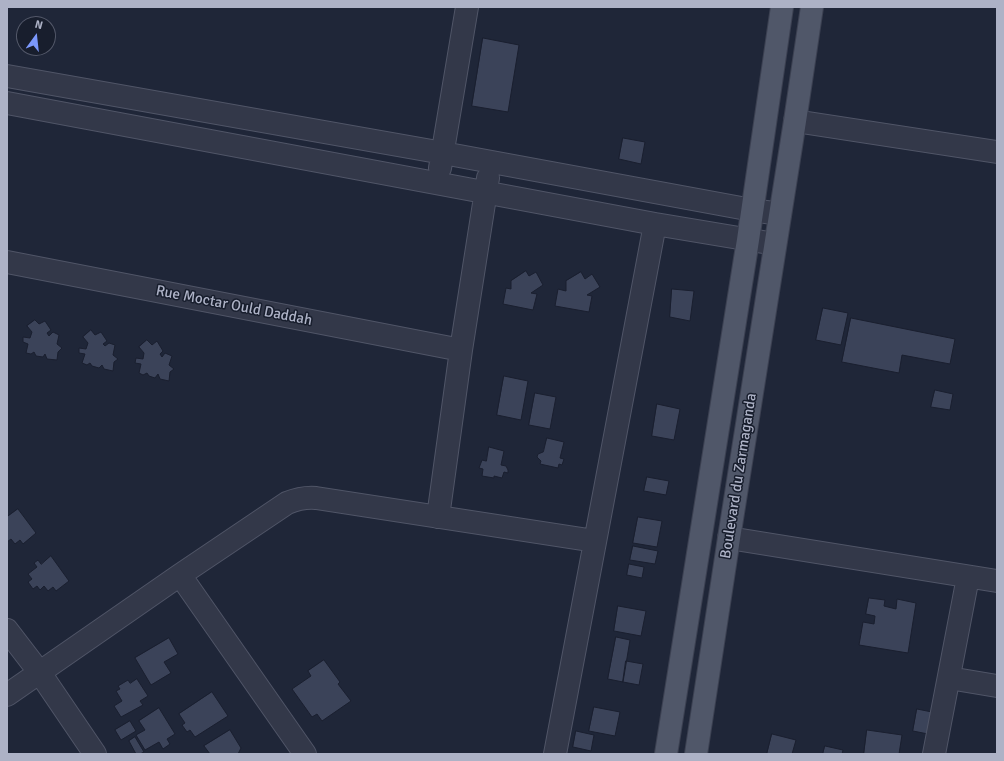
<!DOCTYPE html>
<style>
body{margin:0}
#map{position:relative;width:1004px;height:761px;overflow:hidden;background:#1f2638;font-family:Signika,sans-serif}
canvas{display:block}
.frame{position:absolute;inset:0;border:8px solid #adb2c6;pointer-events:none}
.north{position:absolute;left:16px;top:16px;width:40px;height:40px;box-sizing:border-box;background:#181e2d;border:1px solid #54596a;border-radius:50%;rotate:15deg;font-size:11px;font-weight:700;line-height:16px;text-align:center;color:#adb2c6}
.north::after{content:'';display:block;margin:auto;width:14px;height:18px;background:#7b98fc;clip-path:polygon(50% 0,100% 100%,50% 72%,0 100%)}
</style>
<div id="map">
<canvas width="1004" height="761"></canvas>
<div class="frame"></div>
<div class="north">N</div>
</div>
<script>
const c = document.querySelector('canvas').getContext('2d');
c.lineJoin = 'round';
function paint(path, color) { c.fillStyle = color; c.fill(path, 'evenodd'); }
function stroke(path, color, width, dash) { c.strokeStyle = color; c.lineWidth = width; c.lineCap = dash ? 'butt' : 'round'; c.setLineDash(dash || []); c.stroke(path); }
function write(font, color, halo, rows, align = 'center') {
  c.font = font + ' Signika,sans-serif'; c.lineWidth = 3; c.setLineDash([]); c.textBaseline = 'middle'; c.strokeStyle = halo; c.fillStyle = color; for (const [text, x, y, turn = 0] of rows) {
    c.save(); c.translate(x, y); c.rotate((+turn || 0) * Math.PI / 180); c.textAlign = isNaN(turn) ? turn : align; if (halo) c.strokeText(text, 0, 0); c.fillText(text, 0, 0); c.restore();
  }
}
const building = new Path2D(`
 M483 38 519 45 508 112 472 106Z
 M623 138 645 142 641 164 619 159Z
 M526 271 529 276 536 272 543 285 531 293 537 294 533 310 503 304 506 288 511 289V281Z
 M581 272 585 279 592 274 600 287 587 295 592 296 589 312 555 306 558 289 566 291V281Z
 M672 289 694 291 690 321 670 317Z
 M823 308 848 313 841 345 816 340Z
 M851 318 955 339 950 364 902 355 899 373 842 362Z
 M35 320 39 324 45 321 51 330 47 333 49 336 53 332 59 335 57 344 62 348 58 352 57 360 47 359 45 354 43 357 36 356 34 352 31 354 26 353 28 344 23 342V337L30 338 32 332 27 326Z
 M91 330 95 335 101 332 107 341 103 344 105 346 109 343 115 345 113 355 118 359 114 362 113 371 104 369 102 365 99 368 92 366 90 363 87 365 82 363 85 354 79 353V348L86 349 88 343 83 337Z
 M147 340 152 345 157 341 163 351 160 354 162 357 165 353 172 356 169 365 174 369 170 372 169 381 160 379 158 374 155 378 149 376 147 373 143 375 139 373 141 364 135 363 136 358 143 359 144 353 139 347Z
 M504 376 528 381 521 420 497 415Z
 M935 390 953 394 950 410 931 407Z
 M535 393 556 397 550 429 529 425Z
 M657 404 680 409 674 440 652 436Z
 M547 438 564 442 560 458 564 459 562 465 559 464 558 468 540 464 541 461 537 457 538 454 543 452Z
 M489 447 504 451 501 465 506 466 508 470V473L504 472 502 478 494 476V478L482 476 483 469 479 468 482 460 486 461Z
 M647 477 669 481 666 495 644 491Z
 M18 509 36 533 23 544 20 540 15 544 11 539 7 542V517Z
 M638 517 662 521 657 547 633 543Z
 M633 546 658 551 655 564 630 560Z
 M51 556 69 581 56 591 53 587 48 591 44 586 40 590 37 586 33 589 28 582 32 579 28 574 37 567 34 563 38 560 41 564Z
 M629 564 644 567 642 578 627 575Z
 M869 598 885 600 884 606 896 609 897 599 916 603 908 653 859 645 863 622 874 624 875 616 866 614Z
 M618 606 646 611 641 636 614 631Z
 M616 637 630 640 623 682 608 679Z
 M169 638 178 654 164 662 171 673 151 685 135 658Z
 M324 660 340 682 338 684 351 701 322 721 317 714 312 717 292 689 311 676 308 671Z
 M626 661 643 664 639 685 623 682Z
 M137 679 148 696 140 701 143 705 121 717 114 706 122 701 116 691 120 689 118 686 128 680 130 683Z
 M212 692 228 716 195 737 190 730 187 732 182 725 185 723 179 714Z
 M594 707 620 712 615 736 589 731Z
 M159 708 175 734 167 739 170 744 163 749 159 742 145 750 136 735 145 730 139 721Z
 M917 709 932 712 928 734 913 731Z
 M130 721 136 731 121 740 115 730Z
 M230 730 241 748 238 754H210L204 746Z
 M867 730 902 735 899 754H864Z
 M576 731 594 735 591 751 573 747Z
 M772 734 796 740 792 754H767Z
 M135 737 144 752 140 754H136L129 741Z
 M825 746 843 750 842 754H823Z`);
paint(building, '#3b4359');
stroke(building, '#1a1f2f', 1);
const minor = new Path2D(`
 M7 76 443 153 752 210 780 214
 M7 103 655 224 775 244
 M795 121 997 152
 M440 168 467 7
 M7 262 461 350
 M438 517 461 350 488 178
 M729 538 997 581
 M180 575 305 754
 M7 630 40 673 95 754
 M949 678 997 686
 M7 695 180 575 287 503C297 499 305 497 316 498L595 541
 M555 754 655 224
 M934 754 968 577`);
const major = new Path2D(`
 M666 754 748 240 782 7
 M696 754 729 538 795 121 812 7`);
stroke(minor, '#505567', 24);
stroke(major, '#3c4152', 24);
stroke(minor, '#333849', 22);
stroke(major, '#505769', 22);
write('15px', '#adb2c6', '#181e2d', [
 ["Rue Moctar Ould Daddah",234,306,11],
 ["Boulevard du Zarmaganda",739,476,-81]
]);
</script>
